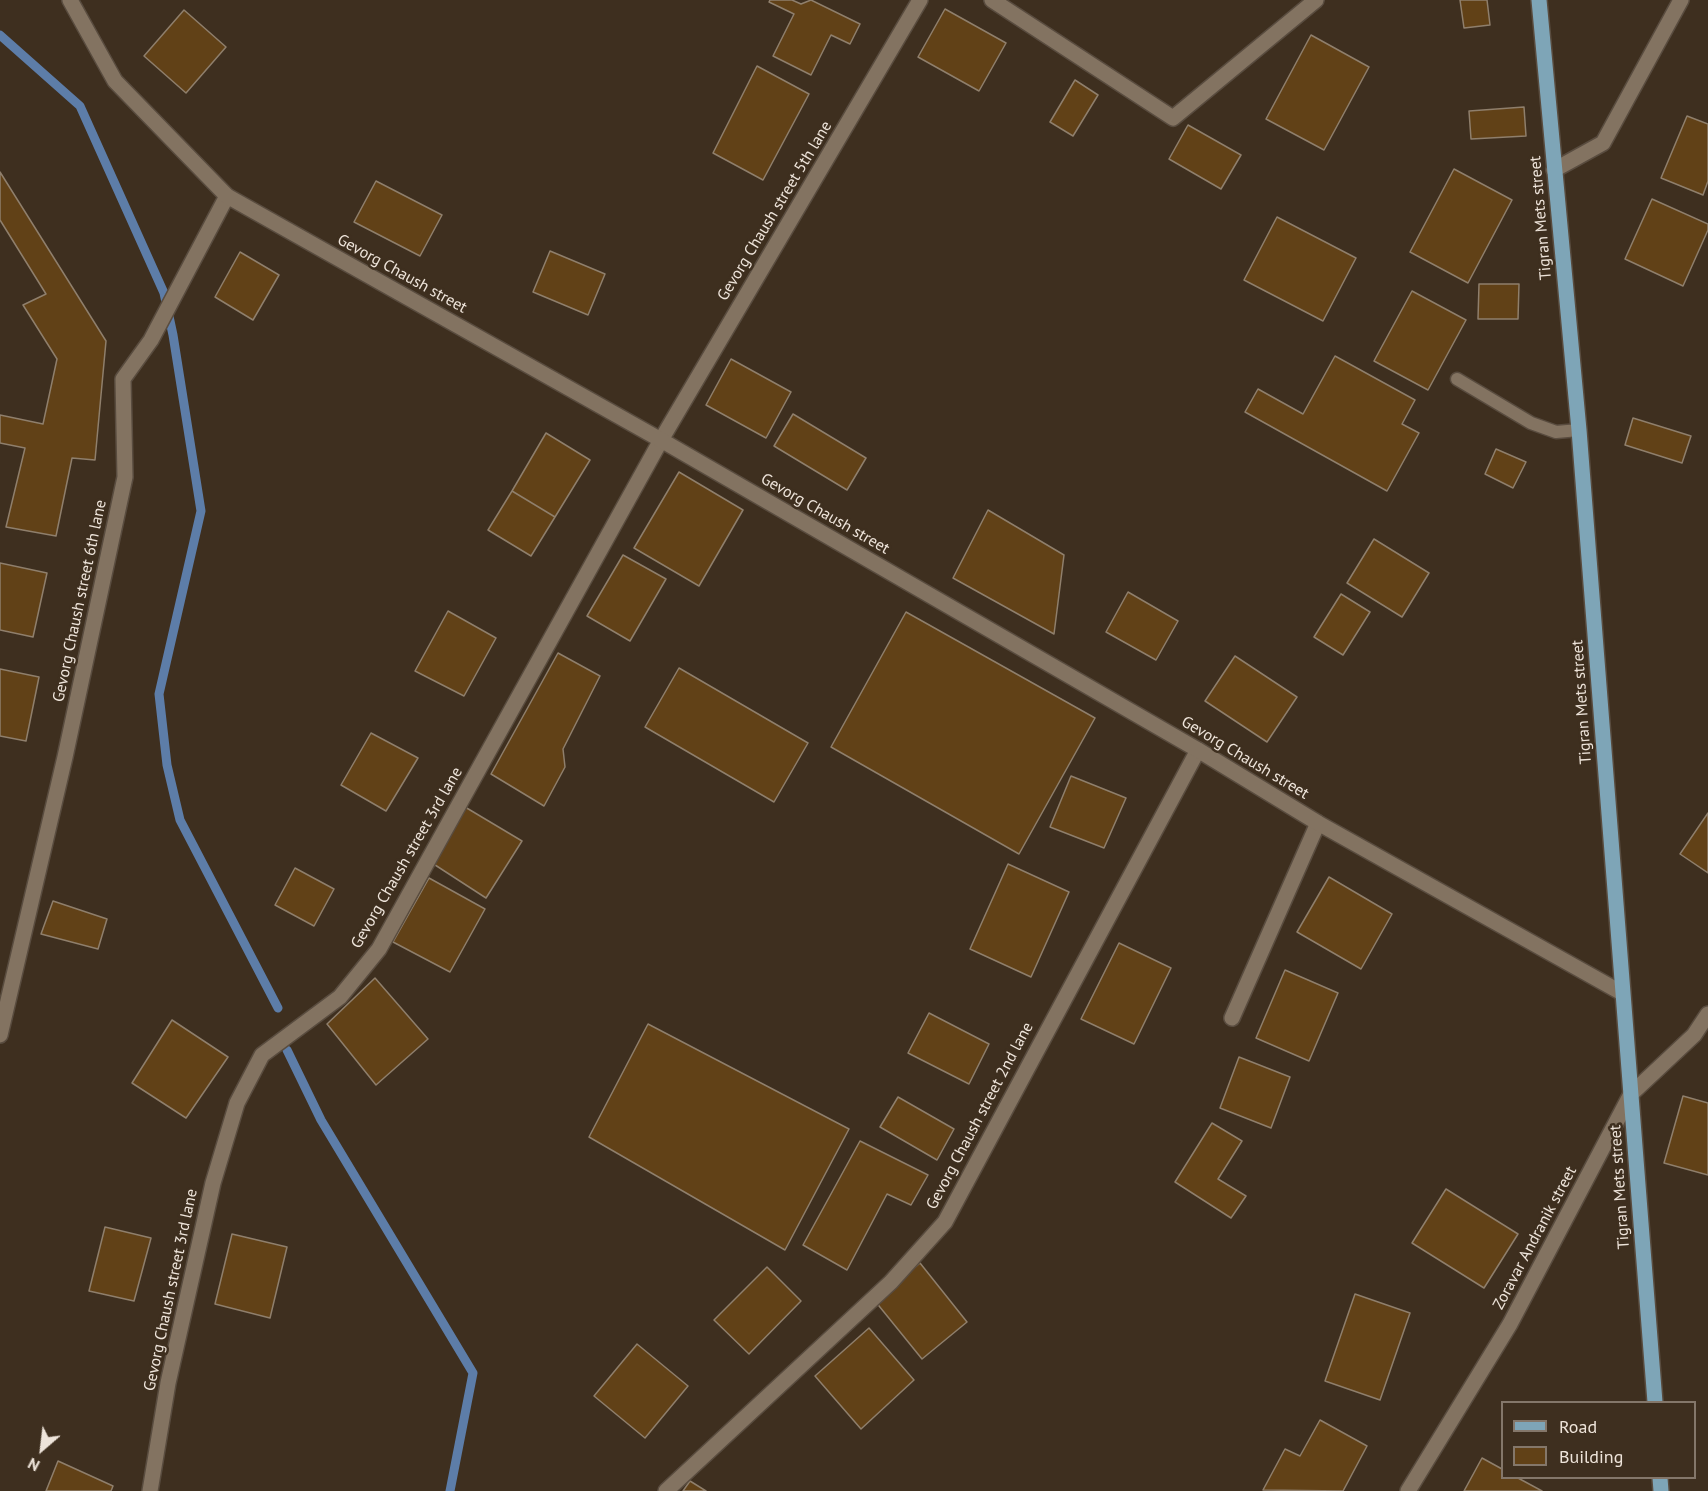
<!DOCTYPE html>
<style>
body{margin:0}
#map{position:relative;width:1708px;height:1491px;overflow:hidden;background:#3e2f1f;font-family:"PT Sans",sans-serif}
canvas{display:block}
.legend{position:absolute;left:1501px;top:1401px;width:195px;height:78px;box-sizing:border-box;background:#3e2f1f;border:2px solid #84776a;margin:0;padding:8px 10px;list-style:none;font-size:18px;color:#eee4da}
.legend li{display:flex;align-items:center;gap:12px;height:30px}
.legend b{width:30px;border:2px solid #84776a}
.north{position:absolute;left:12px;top:1419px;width:60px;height:60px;-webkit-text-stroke:4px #3e2f1f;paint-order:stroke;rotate:208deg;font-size:16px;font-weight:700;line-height:24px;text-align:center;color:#eee4da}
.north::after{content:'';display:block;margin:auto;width:21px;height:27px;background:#eee4da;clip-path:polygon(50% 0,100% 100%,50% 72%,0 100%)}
</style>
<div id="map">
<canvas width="1708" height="1491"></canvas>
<ul class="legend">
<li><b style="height:8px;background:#7ea5b7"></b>Road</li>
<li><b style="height:16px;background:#614117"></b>Building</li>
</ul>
<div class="north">N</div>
</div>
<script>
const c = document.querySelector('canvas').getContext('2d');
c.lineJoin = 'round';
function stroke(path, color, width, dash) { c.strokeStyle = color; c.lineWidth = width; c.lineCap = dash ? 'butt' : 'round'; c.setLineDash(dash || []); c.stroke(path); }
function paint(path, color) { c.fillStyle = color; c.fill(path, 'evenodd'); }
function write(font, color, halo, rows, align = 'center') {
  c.font = font + ' "PT Sans",sans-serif'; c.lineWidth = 5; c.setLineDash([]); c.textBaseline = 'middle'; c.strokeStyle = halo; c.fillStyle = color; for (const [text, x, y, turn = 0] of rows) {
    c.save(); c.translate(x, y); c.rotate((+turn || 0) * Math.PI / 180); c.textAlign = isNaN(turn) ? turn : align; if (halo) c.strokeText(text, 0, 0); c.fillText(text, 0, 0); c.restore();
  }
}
stroke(new Path2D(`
 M0 35 80 106 164 293 173 335 201 511 159 694 167 765 180 820 278 1008
 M287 1050 321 1120 473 1373 450 1491`), '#5d7da8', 9);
const building = new Path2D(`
 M770 0H792L801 4 811 0 860 24 850 44 831 35 811 75 773 56 794 14 769 2Z
 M1460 0H1487L1490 25 1464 28Z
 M945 9 1006 43 979 91 918 57Z
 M184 10 226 47 186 93 144 56Z
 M1311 35 1369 67 1324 150 1266 119Z
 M757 66 809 94 763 180 713 153Z
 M1075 80 1098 95 1073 136 1050 122Z
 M1524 107 1526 136 1471 139 1469 111Z
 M1687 116 1708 124V181L1703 195 1661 178Z
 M1188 125 1241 155 1221 189 1169 159Z
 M1454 169 1512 200 1468 283 1410 252Z
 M0 172 106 341 95 460 72 458 56 536 6 527 25 448 0 443V415L43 424 57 359 23 305 46 294 0 220Z
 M376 181 442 215 420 256 354 222Z
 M1652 199 1708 224V230L1683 286 1625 259Z
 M1277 217 1356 258 1323 321 1244 280Z
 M550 251 605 274 588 315 533 292Z
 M240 252 279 275 253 320 215 297Z
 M1479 284H1519L1518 319H1478Z
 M1412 291 1466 320 1428 390 1374 361Z
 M1335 356 1415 400 1402 424 1419 433 1387 491 1245 412 1258 389 1303 414Z
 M731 359 791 392 766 438 706 405Z
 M793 414 866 458 847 490 774 446Z
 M1633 418 1691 436 1682 463 1625 445Z
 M546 433 590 460 555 517 512 491Z
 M1496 449 1526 462 1513 488 1485 474Z
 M679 472 743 510 699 586 634 548Z
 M512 491 555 517 531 556 488 530Z
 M988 510 1064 555 1054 634 953 578Z
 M1374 539 1429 573 1402 617 1347 583Z
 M623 555 666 579 630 641 587 616Z
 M0 563 47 573 33 637 0 630Z
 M1128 592 1178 621 1156 660 1106 632Z
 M1341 594 1370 612 1343 655 1314 637Z
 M448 611 496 638 464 696 415 671Z
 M906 612 1095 718 1019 854 831 747Z
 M558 653 600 676 563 749 565 767 544 806 491 774Z
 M1235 656 1297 697 1267 742 1205 701Z
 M679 668 808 743 774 802 645 727Z
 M0 669 39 677 26 741 0 736Z
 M371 733 418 758 386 811 341 785Z
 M1071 776 1126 798 1104 848 1050 827Z
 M465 807 522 841 486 898 432 863Z
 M1708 813V873L1680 854Z
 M1008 864 1069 892 1031 977 970 949Z
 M295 868 334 889 314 926 275 905Z
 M1329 877 1392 914 1361 969 1297 932Z
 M429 878 485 909 450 972 393 942Z
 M53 901 107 919 98 949 41 934Z
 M1119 943 1171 968 1134 1044 1081 1019Z
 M1285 970 1338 993 1309 1061 1256 1038Z
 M375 978 428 1039 376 1085 327 1024Z
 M929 1013 989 1044 969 1084 908 1053Z
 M172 1020 228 1057 186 1118 132 1083Z
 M648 1024 849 1129 785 1250 589 1137Z
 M1239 1057 1290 1077 1271 1128 1220 1108Z
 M1683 1096 1708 1103V1175L1664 1163Z
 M898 1097 954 1129 937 1160 880 1127Z
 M1212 1123 1242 1141 1218 1179 1246 1196 1231 1218 1175 1182Z
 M860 1141 928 1175 911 1205 887 1194 847 1270 803 1245Z
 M1446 1189 1518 1234 1484 1288 1412 1243Z
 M105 1227 151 1238 134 1301 89 1291Z
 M232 1234 287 1247 270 1318 215 1304Z
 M920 1263 967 1322 922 1359 875 1301Z
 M767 1267 801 1301 749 1354 714 1320Z
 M1355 1294 1410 1313 1380 1400 1325 1381Z
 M869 1328 914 1380 861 1429 815 1376Z
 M637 1344 688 1386 645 1438 594 1396Z
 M1320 1420 1367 1446 1343 1491 1263 1490 1285 1449 1300 1456Z
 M1482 1458 1502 1469V1478H1518L1542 1491H1464Z
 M58 1461 113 1486 111 1491H46Z
 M690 1481 706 1491H683Z`);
paint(building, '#614117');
stroke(building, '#8f7f6c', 1.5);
const service = new Path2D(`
 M1457 379 1531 423 1556 432 1579 430`);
const minor = new Path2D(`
 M992 0 1173 118 1316 0
 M1554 170 1603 143 1681 0
 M1232 1018 1318 823
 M0 1035 65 757 125 477 123 379 151 340 227 196
 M1631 1094 1694 1035 1708 1014
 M150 1491 168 1383 213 1183 237 1103 262 1055 340 997 379 949 661 440 920 0
 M666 1491 891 1282 945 1222 1198 750`);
const tertiary = new Path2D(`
 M1408 1491 1510 1324 1631 1094`);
const secondary = new Path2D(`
 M70 0 115 81 227 196 661 440 1198 750 1318 823 1622 993`);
const primary = new Path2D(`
 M1539 0 1579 430 1655 1402
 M1660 1478 1661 1491`);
stroke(service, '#594c3f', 15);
stroke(minor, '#594c3f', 18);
stroke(tertiary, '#594c3f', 18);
stroke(secondary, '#594c3f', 18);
stroke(primary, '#594c3f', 18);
stroke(service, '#837361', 12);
stroke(minor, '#837361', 15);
stroke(tertiary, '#837361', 15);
stroke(secondary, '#837361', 15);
stroke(primary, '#7ea5b7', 15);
write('16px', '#eee4da', '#3e2f1f', [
 ["Gevorg Chaush street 5th lane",775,211,-59],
 ["Tigran Mets street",1541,218,-95],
 ["Gevorg Chaush street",402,274,29],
 ["Gevorg Chaush street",825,514,30],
 ["Gevorg Chaush street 6th lane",80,601,-78],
 ["Tigran Mets street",1582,702,-94],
 ["Gevorg Chaush street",1245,758,31],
 ["Gevorg Chaush street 3rd lane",407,858,-60],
 ["Gevorg Chaush street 2nd lane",980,1116,-62],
 ["Tigran Mets street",1620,1187,-94],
 ["Zoravar Andranik street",1535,1238,-62],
 ["Gevorg Chaush street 3rd lane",171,1290,-78]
]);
</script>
